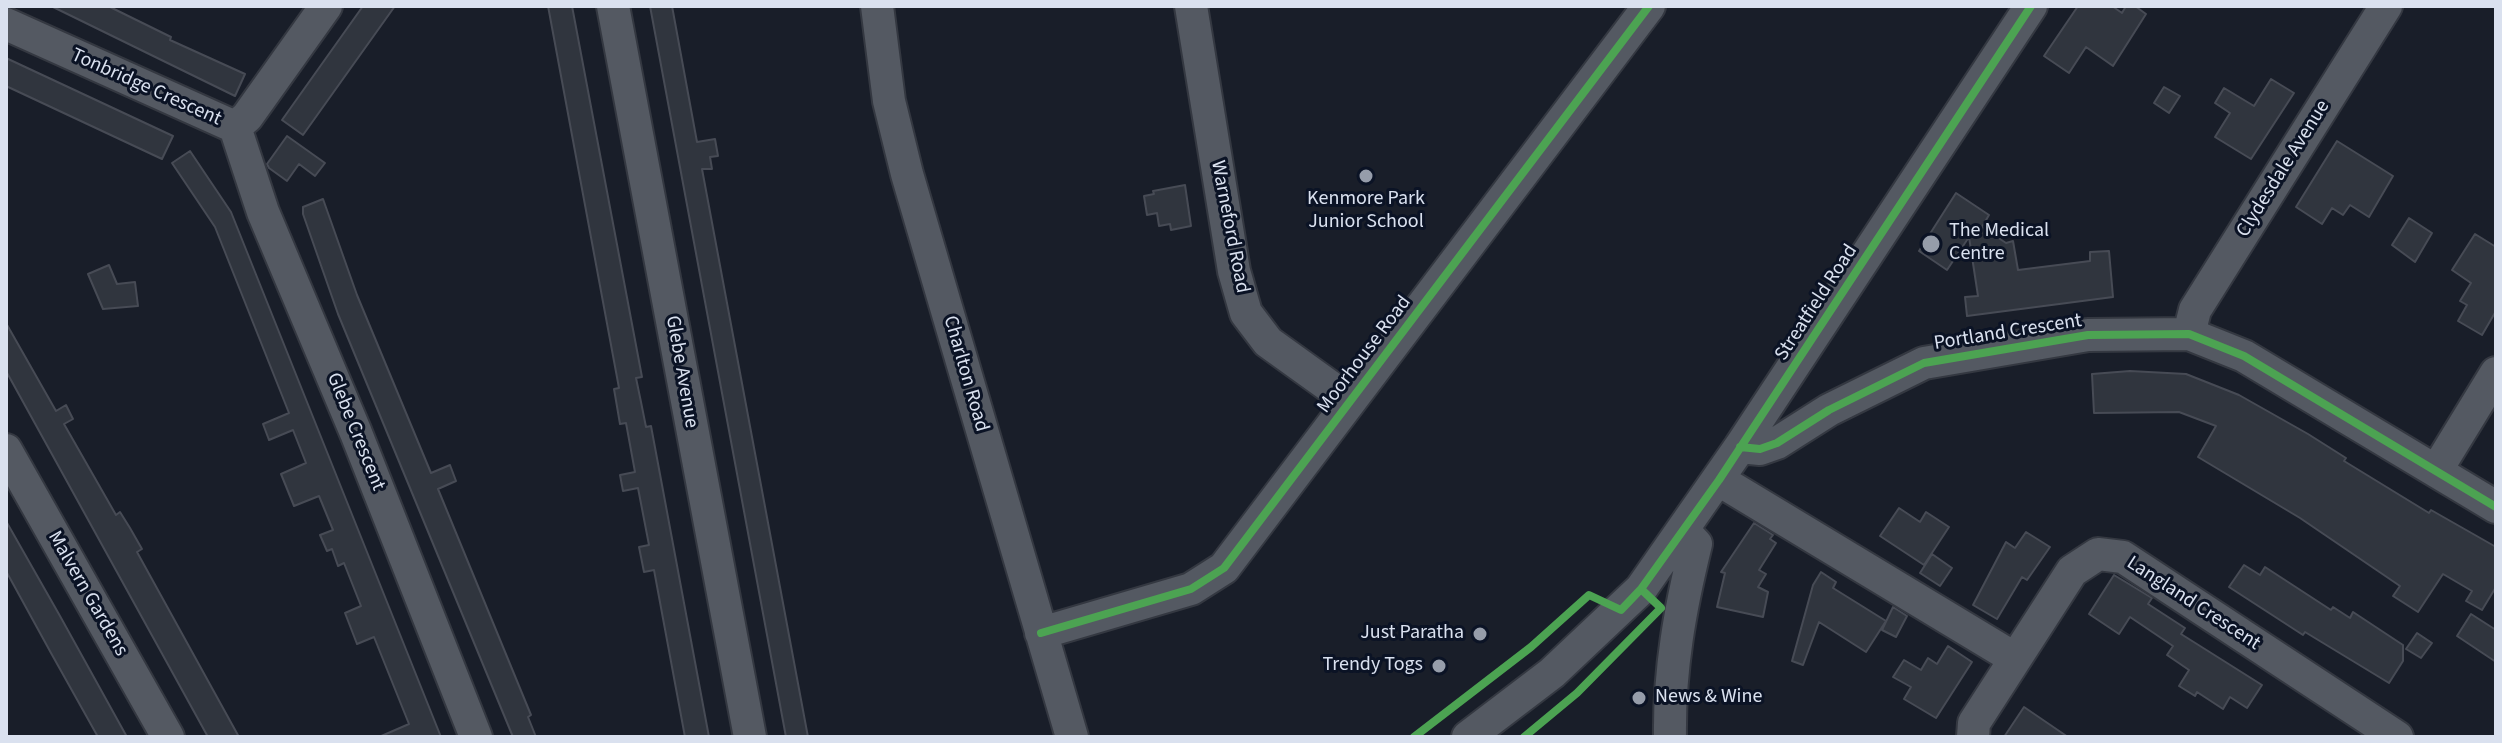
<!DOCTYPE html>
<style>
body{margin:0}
#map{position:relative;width:2502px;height:743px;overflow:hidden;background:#191e29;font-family:"Source Sans 3",sans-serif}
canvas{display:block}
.frame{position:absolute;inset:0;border:8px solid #dae1ef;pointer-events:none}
</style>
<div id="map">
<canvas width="2502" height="743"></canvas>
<div class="frame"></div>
</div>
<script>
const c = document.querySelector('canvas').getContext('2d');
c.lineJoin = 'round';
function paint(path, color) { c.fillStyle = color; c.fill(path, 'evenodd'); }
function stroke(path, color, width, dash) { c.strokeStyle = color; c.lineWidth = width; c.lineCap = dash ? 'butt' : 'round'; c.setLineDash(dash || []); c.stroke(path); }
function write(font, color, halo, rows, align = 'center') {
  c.font = font + ' "Source Sans 3",sans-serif'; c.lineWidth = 6; c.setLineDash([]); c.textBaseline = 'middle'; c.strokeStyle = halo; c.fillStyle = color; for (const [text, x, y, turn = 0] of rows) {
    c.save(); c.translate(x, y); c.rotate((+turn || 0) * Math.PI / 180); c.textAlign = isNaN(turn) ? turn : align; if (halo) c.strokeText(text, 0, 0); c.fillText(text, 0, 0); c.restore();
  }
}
const building = new Path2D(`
 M51 6H108L171 37 170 40 245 74 235 96Z
 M363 6H395L303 135 282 120Z
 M548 6H572L642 377 636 378 641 402 646 427 651 426 709 737H685L654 570 644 572 639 547 649 545 638 488 623 491 620 475 635 472 626 423 620 424 614 389 619 388Z
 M650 6H672L697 142 715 139 718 156 710 157 712 169H702L808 737H786Z
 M2078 6H2112L2122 13 2126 6H2135L2146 14 2113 66 2086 47 2069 73 2044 56Z
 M6 58 173 136 162 159 6 86Z
 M2271 79 2294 93 2251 159 2215 137 2230 113 2215 103 2224 88 2254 106Z
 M2164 87 2180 96 2169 113 2154 103Z
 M287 136 325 163 315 176 299 164 287 181 269 168 267 164Z
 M2337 141 2393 176 2369 217 2350 205 2343 215 2332 208 2322 224 2296 207Z
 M190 151 231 212 441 737H379L409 724 374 637 357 644 345 613 361 606 344 563 338 566 332 549 327 551 320 535 333 530 319 496 294 506 281 474 306 463 293 430 269 440 263 424 289 413 215 227 172 163Z
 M1185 185 1191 226 1171 230 1170 224 1159 226 1157 213 1147 215 1144 196 1154 194 1153 191Z
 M1956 193 1989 215 1982 227 2006 243 2013 241 2018 270 2090 261V252L2109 251 2113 297 1967 316 1965 297 1978 296 1969 237 1947 270 1919 251Z
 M323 199 357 295 431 473 450 465 456 481 438 489 531 715 528 717 536 737H513L338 314 303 214V207Z
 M2409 218 2432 233 2415 262 2392 245Z
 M2475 234 2496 247V311L2482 335 2458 321 2467 305 2460 301 2471 283 2452 270Z
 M109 265 117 284 135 282 138 306 103 309 88 274Z
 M6 323 56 411 66 405 73 419 64 424 116 515 120 512 130 528 142 549 137 552 239 737H208L6 371Z
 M2130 371 2186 374 2239 395 2308 434 2346 458 2344 461 2429 513 2431 510 2496 547V587L2482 610 2466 601 2472 591 2443 574 2418 612 2393 596 2400 586 2300 518 2198 457 2216 426 2179 412 2094 413 2092 374Z
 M1899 508 1920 522 1926 512 1949 527 1924 565 1880 536Z
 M6 521 60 616 127 737H98L51 653 6 571Z
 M1754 523 1773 535 1770 539 1776 543 1759 570 1766 574 1758 587 1768 592 1763 617 1717 607 1725 573 1721 572Z
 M2026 532 2050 547 2027 580 2022 577 1997 619 1973 605 2006 542 2015 548Z
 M1932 554 1952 568 1940 586 1920 573Z
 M2244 565 2260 575 2265 567 2331 610 2333 607 2350 618 2353 612 2403 645V661L2389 683 2305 632 2303 635 2229 587Z
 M1821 572 1836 582 1833 588 1886 621 1866 652 1819 622 1803 665 1792 661 1813 585Z
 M2114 575 2152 598 2148 604 2185 628 2181 634 2262 685 2247 708 2230 697 2223 709 2197 692 2195 696 2179 686 2189 670 2167 655 2173 646 2130 617 2119 634 2089 614Z
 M1893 607 1907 616 1896 637 1882 630Z
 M2471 614 2496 630V662L2457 636Z
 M2417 633 2432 643 2421 658 2406 649Z
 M1948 646 1972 662 1936 718 1904 699 1911 687 1893 677 1904 660 1921 670 1928 658 1937 664Z
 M2024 707 2068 737H2004Z`);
paint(building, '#30353e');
stroke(building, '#474b55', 2);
const minor = new Path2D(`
 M613 6 750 737
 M877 6 889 101 907 174 1072 737
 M1191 6 1234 271 1246 313 1268 342 1350 401
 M6 24 235 127
 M235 127 263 212 356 433 476 737
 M235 127 247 117 326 6
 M2189 334 2195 310 2386 6
 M1740 447 1760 449 1777 443 1829 410 1924 363 2088 335 2189 334 2244 356 2496 507
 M6 450 168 737
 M2436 471 2496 373
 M1719 480 2014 658
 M1041 633 1191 589 1224 568 1649 6
 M1468 737 1552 673 1641 589 1740 447 2031 6
 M1670 737C1669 670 1680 609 1696 544L1684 531
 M1973 737 1974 723 2072 571 2098 554 2123 557 2397 737`);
stroke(minor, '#343841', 36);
stroke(minor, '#545962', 32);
stroke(new Path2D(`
 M1740 447 1760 449 1777 443 1829 410 1924 363 2088 335 2189 334 2244 356 2496 507
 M1041 633 1191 589 1224 568 1649 6
 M1414 737 1531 647 1589 595 1621 610 1641 589 1719 480 2031 6
 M1524 737 1577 693 1661 608 1641 589`), '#4ca352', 8);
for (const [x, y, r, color] of [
 [1366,176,8,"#969daa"],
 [1931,244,10,"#969daa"],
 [1480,634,8,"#969daa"],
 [1439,666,8,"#969daa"],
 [1639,698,8,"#969daa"]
]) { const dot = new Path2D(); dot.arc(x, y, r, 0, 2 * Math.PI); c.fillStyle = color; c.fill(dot); stroke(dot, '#0b1325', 3); }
write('20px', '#dae1ef', '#0b1325', [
 ["Tonbridge Crescent",146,88,24],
 ["Clydesdale Avenue",2284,169,-58],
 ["Warneford Road",1229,227,79],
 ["Streatfield Road",1817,303,-57],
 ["Portland Crescent",2008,333,-9],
 ["Moorhouse Road",1365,355,-53],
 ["Glebe Avenue",681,372,80],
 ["Charlton Road",965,374,74],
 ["Glebe Crescent",355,432,68],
 ["Malvern Gardens",87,594,60],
 ["Langland Crescent",2193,604,33]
]);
write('20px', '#dae1ef', '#0b1325', [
 ["Kenmore Park",1366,200,"center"],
 ["Junior School",1366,223,"center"],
 ["The Medical",1949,232],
 ["Centre",1949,255],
 ["Just Paratha",1464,634,"right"],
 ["Trendy Togs",1423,666,"right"],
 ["News & Wine",1655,698]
], 'left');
</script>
